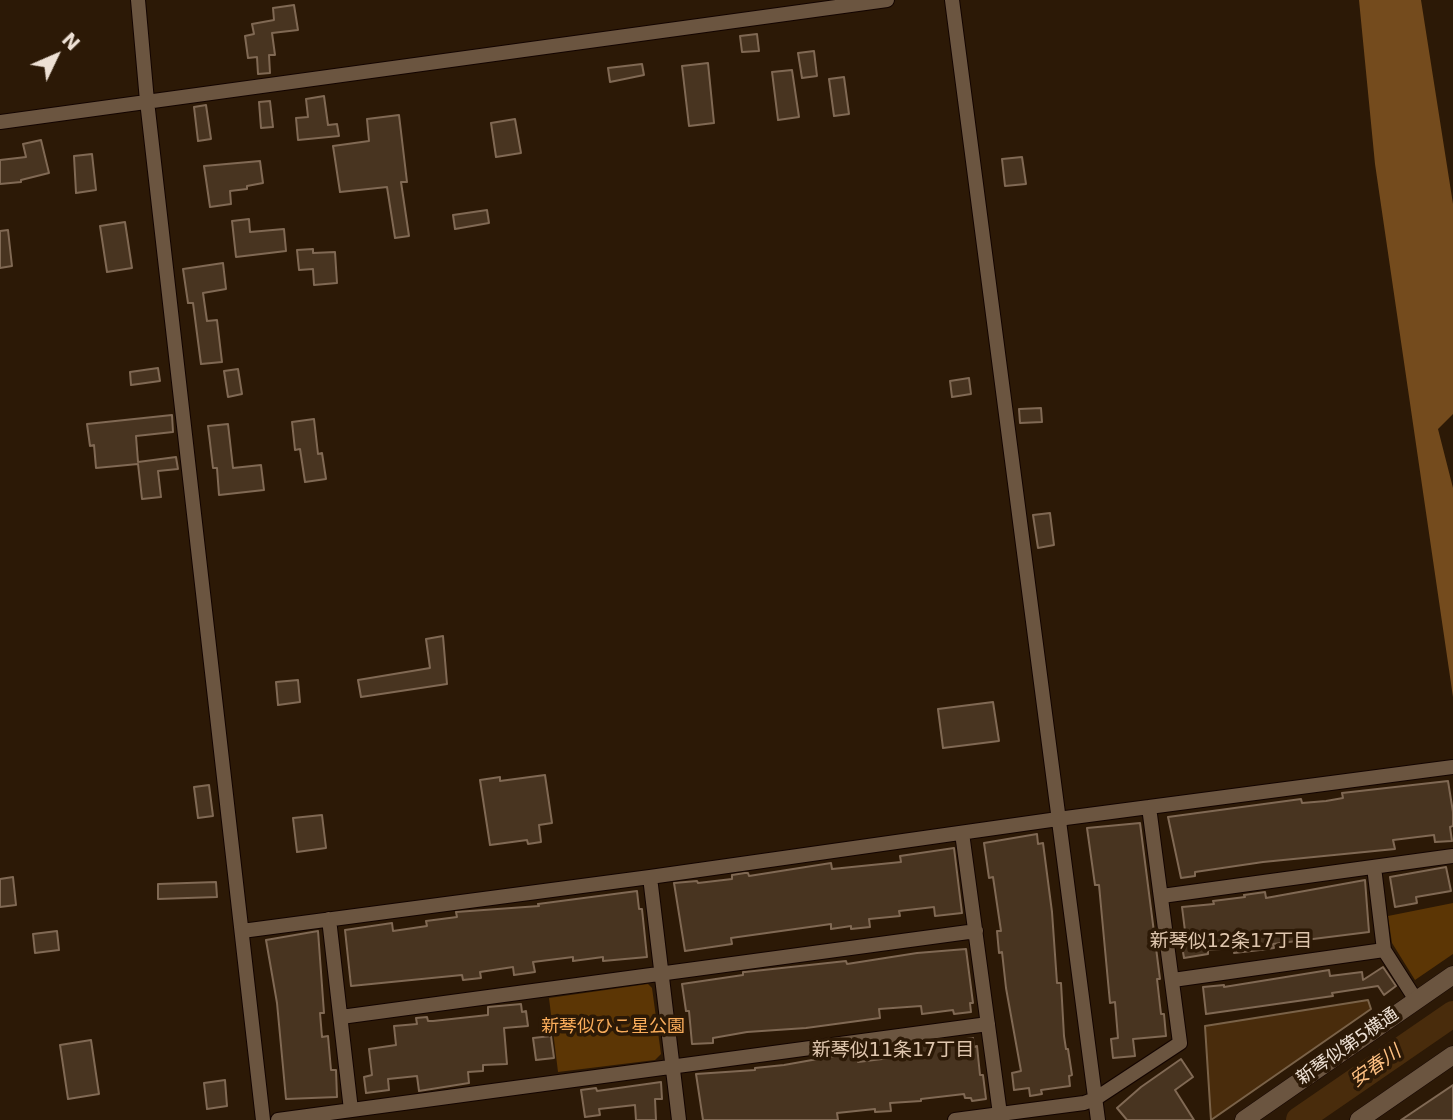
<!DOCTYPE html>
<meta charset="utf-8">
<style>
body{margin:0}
#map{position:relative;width:1453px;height:1120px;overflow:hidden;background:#2c1906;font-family:"DejaVu Sans",sans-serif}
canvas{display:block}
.north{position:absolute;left:21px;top:21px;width:70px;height:70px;-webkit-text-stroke:5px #2c1906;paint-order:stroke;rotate:46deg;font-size:19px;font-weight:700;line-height:28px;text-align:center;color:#ede0d4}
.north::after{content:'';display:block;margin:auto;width:24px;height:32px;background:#ede0d4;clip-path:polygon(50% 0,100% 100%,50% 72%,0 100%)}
</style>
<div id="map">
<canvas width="1453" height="1120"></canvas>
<div class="north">N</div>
</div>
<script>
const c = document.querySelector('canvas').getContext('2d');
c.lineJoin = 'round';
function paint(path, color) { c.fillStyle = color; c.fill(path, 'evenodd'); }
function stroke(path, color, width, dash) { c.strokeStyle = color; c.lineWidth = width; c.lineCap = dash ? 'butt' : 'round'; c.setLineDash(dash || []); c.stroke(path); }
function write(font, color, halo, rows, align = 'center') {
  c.font = font + ' "DejaVu Sans","Noto Sans JP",sans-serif'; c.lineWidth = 7; c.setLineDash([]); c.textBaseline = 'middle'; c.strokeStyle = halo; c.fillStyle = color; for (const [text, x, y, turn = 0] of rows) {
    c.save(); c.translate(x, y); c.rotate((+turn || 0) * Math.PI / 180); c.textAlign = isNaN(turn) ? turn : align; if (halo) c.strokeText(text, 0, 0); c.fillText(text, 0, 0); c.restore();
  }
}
paint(new Path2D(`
 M1453 903V954L1415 980 1392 943 1388 916Z
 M648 984 652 988 661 1054 655 1060 558 1072 549 998Z`), '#5c3605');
paint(new Path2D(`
 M1359 0H1421L1453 204V414L1438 429 1453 488V697L1375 164Z`), '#744b1d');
const water = new Path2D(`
 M1368 1000 1371 1009 1211 1120 1205 1026Z`);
paint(water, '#492c0c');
stroke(water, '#7a6248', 2);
stroke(new Path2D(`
 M1299 1120 1453 1014`), '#492c0c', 26);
const building = new Path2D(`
 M294 5 298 30 272 33 275 55H269L270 73 258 74 257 57 248 58 245 36 254 34 252 24 274 20 273 8Z
 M757 34 759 51 742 52 740 36Z
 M814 51 817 76 802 78 798 53Z
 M708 63 714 123 689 126 682 66Z
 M642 64 644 75 610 82 608 68Z
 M792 70 799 117 778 120 772 72Z
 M844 77 849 114 834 116 829 79Z
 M324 96 328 125 337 124 339 136 298 140 296 118 308 117 306 99Z
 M270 101 273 127 261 128 259 102Z
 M206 105 211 139 198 141 194 107Z
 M399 115 407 182H401L409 236 395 238 387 187 340 192 333 146 369 141 367 119Z
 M515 119 521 153 496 157 491 123Z
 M41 140 49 173 21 180V182L0 184V160L26 157 23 144Z
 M92 154 96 190 76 193 74 156Z
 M1022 157 1026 184 1005 186 1002 159Z
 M260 161 263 183 247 186V189L230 191 231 204 210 207 204 166Z
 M487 210 489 223 455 229 453 215Z
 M249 219 250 232 284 229 286 251 236 257 232 221Z
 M125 222 132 268 107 272 100 226Z
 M8 230 12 266 0 268V231Z
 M313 249V253L335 252 337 283 314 285 313 269 299 270 297 250Z
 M223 263 226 289 203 293 207 321 217 320 222 362 201 364 193 303H188L183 269Z
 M158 368 160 381 131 385 130 372Z
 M238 369 242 394 228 397 224 371Z
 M969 378 971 394 952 397 950 381Z
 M1041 408 1042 422 1020 423 1019 409Z
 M172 415 173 432 136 436 138 462 176 457 178 469 158 471 161 497 142 499 138 464 96 468 94 445 90 446 87 424Z
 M314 419 318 454 322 453 326 479 305 482 300 449 295 450 292 422Z
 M228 424 233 468 261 465 264 490 219 495 217 468H213L208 426Z
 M1050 513 1054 545 1038 548 1033 515Z
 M443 636 447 684 361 697 358 680 430 668 426 639Z
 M298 680 300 702 278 705 276 682Z
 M993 702 999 741 943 748 938 709Z
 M545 775 552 823 539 825 541 842 528 844 527 840 490 845 480 780 500 777V781Z
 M1448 781 1453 812V826L1450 827 1452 841 1435 842 1434 835 1393 840 1395 849 1263 862 1195 872V876L1181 878 1168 817 1301 799 1302 803 1326 801 1343 798 1342 793Z
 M209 785 213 816 198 818 194 787Z
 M322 815 326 848 297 852 293 818Z
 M1140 823 1160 979H1157L1161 1014H1164L1166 1036 1133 1039 1135 1056 1113 1058 1111 1039 1118 1038 1115 1002 1110 1003 1099 885H1095L1087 828Z
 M1037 834 1038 844 1043 843 1052 912 1057 983H1061L1064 1036 1066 1049H1068L1072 1075 1069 1076 1070 1086 1041 1090 1042 1094 1030 1096 1029 1088 1014 1090 1012 1073 1021 1071 1006 988 1002 952 999 953 997 931H1001L993 877 989 878 984 843Z
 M954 848 962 913 935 916 934 907 899 911 900 916 869 919 870 927 851 929V926L831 929V924L731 938 732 944 685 951 674 883 697 881 698 883 732 879V875L745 873H748L749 876 831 863 832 869 901 862 900 856Z
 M1446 867 1451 891 1416 897 1417 903 1395 907 1390 877Z
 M13 877 16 905 0 907V879Z
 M1365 880 1369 932 1273 944 1274 948 1260 950 1234 953V948L1208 950V954L1184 958 1181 940 1186 939 1182 907 1214 904 1213 901 1245 897 1244 895 1265 892 1266 898Z
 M216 882 217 897 158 899V884Z
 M637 891 639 909H642L647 957 603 961V957L573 961V957L533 962 535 972 514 975 513 967 480 972 481 978 463 980 462 975 351 986 345 930 392 923 393 931 427 926 426 921 457 917 456 912 539 906 538 904Z
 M57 931 59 950 35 953 33 934Z
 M318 931 324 1013H320L322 1037 328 1036 331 1070H336L337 1097 286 1099 277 1003 266 940Z
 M966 949 973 1003H970L971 1012 954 1014 953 1010 922 1014 921 1006 879 1009 880 1018 806 1028 747 1032 713 1038V1043L692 1044 689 1011H686L682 984 743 975V972H745L846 961 847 964 917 953Z
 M1383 967 1396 986 1384 995 1378 986 1332 993 1333 996 1206 1014 1203 987 1224 985V987L1329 970 1330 976 1362 972 1363 980Z
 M521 1004 522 1012 526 1011 528 1026 504 1028 507 1064 483 1065V1071L468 1072 469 1083 419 1091 417 1076 388 1079 389 1090 366 1093 364 1077 372 1075 369 1049 396 1045 394 1026 417 1024 416 1018 427 1017 428 1021H433L488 1015V1007Z
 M551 1036 554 1058 536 1060 533 1038Z
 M973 1038 974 1047 977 1046 980 1075H983L986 1099 972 1101 971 1098H965L964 1094 921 1099V1101L890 1103 891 1111 875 1112V1109L837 1113 838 1120H703L696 1074 755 1070V1068L784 1065 857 1052 858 1062 898 1057 896 1049Z
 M91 1040 99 1094 68 1099 60 1045Z
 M1181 1059 1193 1077 1175 1090 1194 1120H1127L1117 1108 1141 1087Z
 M225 1080 227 1106 207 1109 204 1083Z
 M661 1082 662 1099H655L656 1120H636L635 1105 599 1109 600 1115 585 1117 581 1090 596 1088 597 1091Z
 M1453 1085V1120H1401Z`);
paint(building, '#483420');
stroke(building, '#806954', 2);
const minor = new Path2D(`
 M138 0 147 101 263 1120
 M952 0 1098 1120
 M0 122 887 0
 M962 833 1000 1114
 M1374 867 1384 950 1416 1000
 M650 877 679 1120
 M1162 896 1453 856
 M329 919 351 1110
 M242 931 650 877 1058 819 1453 767
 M1173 980 1384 950
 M341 1017 976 931
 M278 1120 988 1024
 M955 1120 1084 1103 1095 1099 1180 1043 1149 807`);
const tertiary = new Path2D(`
 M1244 1120 1453 975
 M1359 1120 1453 1055`);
stroke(minor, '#130400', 16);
stroke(tertiary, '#130400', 19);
stroke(minor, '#6b5540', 14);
stroke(tertiary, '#6b5540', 18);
write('18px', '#faad5b', '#2c1906', [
 ["新琴似ひこ星公園",613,1027]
]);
write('18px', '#ede0d4', '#2c1906', [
 ["新琴似第5横通",1348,1047,-35]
]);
write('19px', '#dfc6ae', '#2c1906', [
 ["新琴似12条17丁目",1231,942],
 ["新琴似11条17丁目",893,1051]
]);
write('italic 19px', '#ffc183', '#2c1906', [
 ["安春川",1376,1067,-35]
]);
</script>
